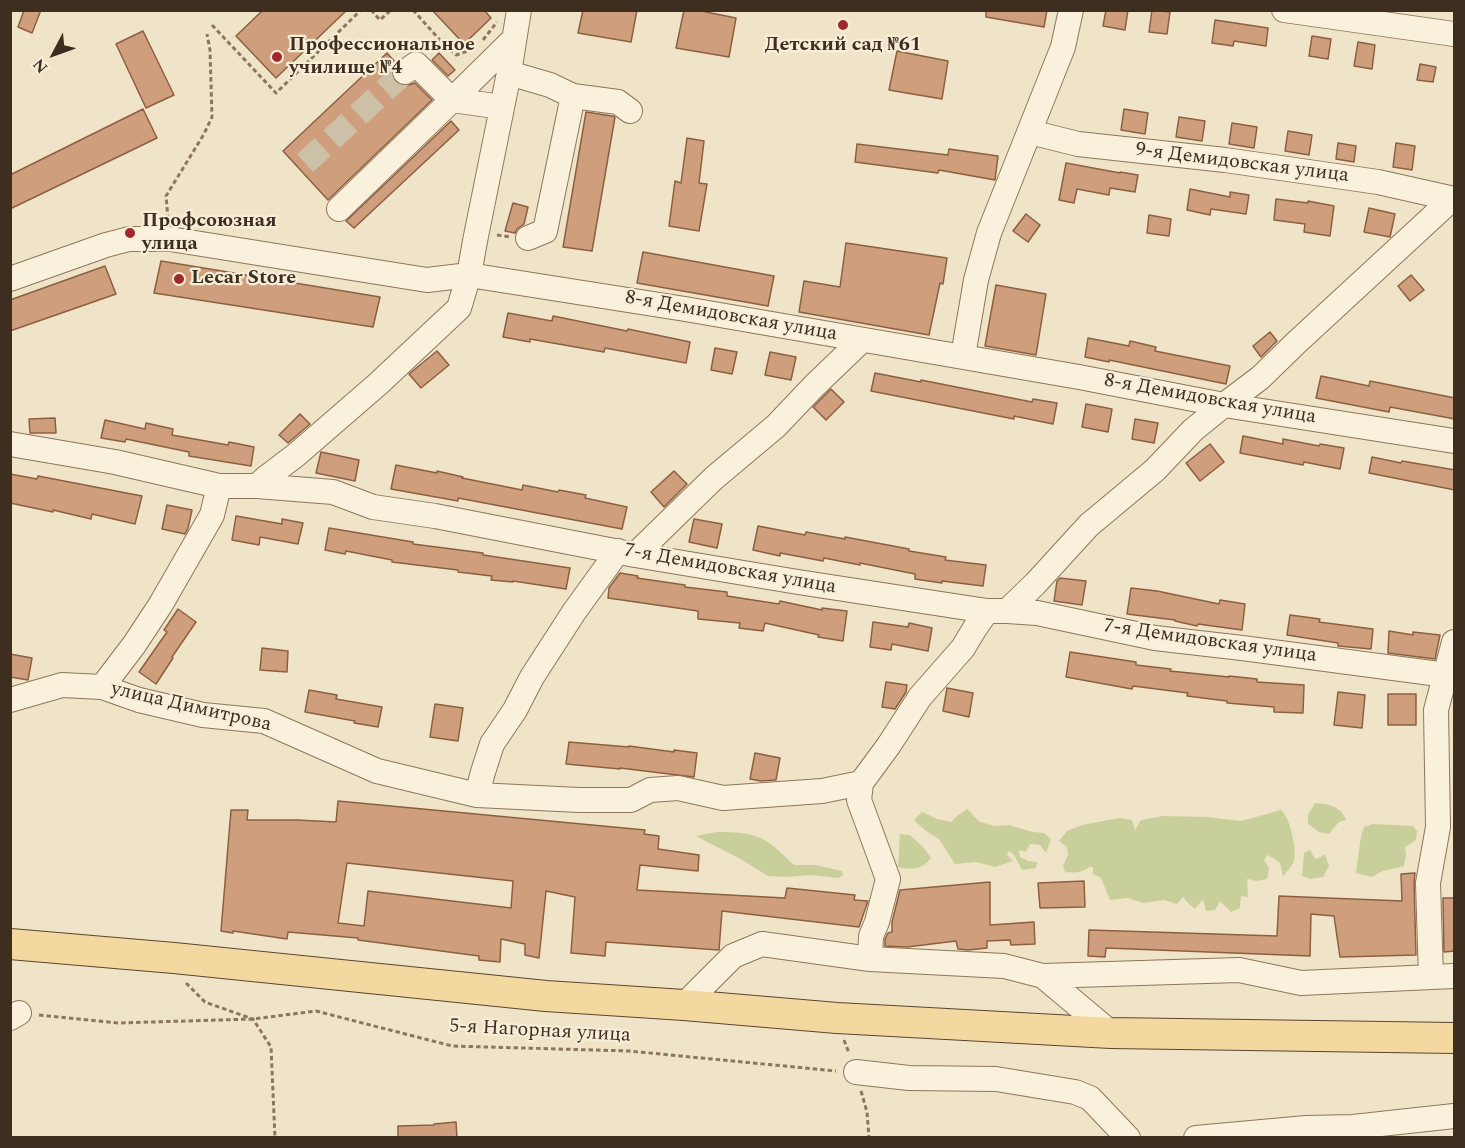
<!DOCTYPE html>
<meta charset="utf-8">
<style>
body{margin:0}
#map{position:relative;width:1465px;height:1148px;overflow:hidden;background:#f0e4c8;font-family:Spectral,serif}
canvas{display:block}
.frame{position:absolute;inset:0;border:12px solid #3d2e20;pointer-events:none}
.north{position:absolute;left:24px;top:24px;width:60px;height:60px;-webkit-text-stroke:4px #f7eed8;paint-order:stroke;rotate:229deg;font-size:16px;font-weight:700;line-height:24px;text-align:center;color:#3d2e20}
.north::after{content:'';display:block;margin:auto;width:21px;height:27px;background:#3d2e20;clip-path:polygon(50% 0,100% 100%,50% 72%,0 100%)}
</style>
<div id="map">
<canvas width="1465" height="1148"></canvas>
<div class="frame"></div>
<div class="north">N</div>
</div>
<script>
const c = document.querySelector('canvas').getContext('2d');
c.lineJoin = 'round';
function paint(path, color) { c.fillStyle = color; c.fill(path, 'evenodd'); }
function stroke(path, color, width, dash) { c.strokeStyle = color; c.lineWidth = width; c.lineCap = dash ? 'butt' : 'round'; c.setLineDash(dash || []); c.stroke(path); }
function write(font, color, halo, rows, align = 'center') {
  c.font = font + ' Spectral,serif'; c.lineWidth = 4.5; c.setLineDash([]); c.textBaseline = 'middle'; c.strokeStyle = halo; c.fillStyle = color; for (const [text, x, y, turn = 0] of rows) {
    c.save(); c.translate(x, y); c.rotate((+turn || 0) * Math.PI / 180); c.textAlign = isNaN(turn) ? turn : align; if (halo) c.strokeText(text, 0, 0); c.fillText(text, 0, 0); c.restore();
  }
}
paint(new Path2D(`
 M1315 803C1328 804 1341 806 1346 820L1339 822 1329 834 1319 832 1308 824V815Z
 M967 809 980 822 995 826 1009 825 1033 832 1044 833 1051 839 1046 853 1040 845 1030 844 1026 852 1019 850 1020 857 1028 861 1037 862 1036 868 1022 870 1014 855 1009 851 1007 855 1013 861 995 867 976 862 955 864 939 839 926 831 914 820 922 812 937 819 951 822 957 816Z
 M1281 810C1290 817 1297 849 1294 861 1292 866 1286 872 1283 877L1280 863 1273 858 1267 855 1264 860 1269 868 1267 879 1257 881 1247 879 1248 897 1241 896 1240 908 1231 912 1220 901 1215 910 1206 911 1203 899 1195 909 1188 903 1183 897 1177 904 1164 900 1143 903 1128 898 1110 900 1101 878 1093 874V867H1089C1082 873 1074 873 1065 872L1063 866 1068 855 1067 847 1059 841 1067 831 1082 825 1119 818 1132 820 1135 830 1141 820 1163 816 1207 817 1241 821Z
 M1373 824 1413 826 1417 831 1416 840 1405 847 1406 855 1404 866 1383 871 1372 877 1356 873 1361 836 1364 827Z
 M716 832C735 832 756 832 772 845 780 851 787 859 794 865H816L842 871 843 875 839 878 811 875 787 877 768 876 744 861 696 836Z
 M900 834 910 835 923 847 931 858C922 870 911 870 898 867Z
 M1310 850 1315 859 1319 858 1325 854 1329 866 1323 877 1310 879 1302 876 1304 853Z`), '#c9cf9b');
const building = new Path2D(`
 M24 10H41L32 33 18 27Z
 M263 10H347L276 78 236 36Z
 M432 10H484L491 18 464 44Z
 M583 10H637L631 42 578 33Z
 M684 10H696L736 18 729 57 676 48Z
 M986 10H1047L1044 27 986 17Z
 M1106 10H1128L1125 30 1103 26Z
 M1152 10 1170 12 1167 34 1149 32Z
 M1215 20 1268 28 1266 46 1234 41 1233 46 1212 43Z
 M143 31 174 95 146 108 116 44Z
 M1312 36 1331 39 1328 59 1309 56Z
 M1358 42 1375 45 1372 69 1354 66Z
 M897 51 948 61 942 99 889 90Z
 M387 53 395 62 392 67 391 73 394 81 399 85 406 86 415 83 432 100 328 200 283 151Z
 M439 53 455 70 448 76 432 60Z
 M1420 64 1436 67 1433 82 1417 80Z
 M143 109 157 138 10 209V175Z
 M1124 109 1148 113 1145 134 1121 130Z
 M586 112 612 116 615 117 592 251 563 247Z
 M1179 117 1205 121 1202 141 1176 137Z
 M451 121 459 130 354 228 346 221Z
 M1232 123 1257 127 1254 148 1229 144Z
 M1288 131 1312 135 1309 155 1285 151Z
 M687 138 704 141 699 183 707 184 699 231 669 226 675 181 681 183Z
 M1338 143 1356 146 1354 162 1336 159Z
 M1396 143 1415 146 1412 170 1393 167Z
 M857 144 948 155 949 149 998 156 995 180 939 170 938 173 855 162Z
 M1066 163 1120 173V172L1138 175 1135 192 1110 188 1109 195 1077 189 1074 203 1059 200Z
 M1190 189 1230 197V192L1249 195 1246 214 1211 209 1210 215 1187 210Z
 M1276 199 1308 203V201L1334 206 1330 236 1304 232 1305 224 1274 220Z
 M513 203 528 207 524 224 517 229 515 233 505 231Z
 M1369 208 1395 214 1390 237 1364 232Z
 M1026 214 1040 225 1028 242 1013 231Z
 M1149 215 1171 219 1169 236 1147 233Z
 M846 243 947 258 943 284 940 283 929 335 799 312 804 281 840 287Z
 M643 252 774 276 768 306 637 283Z
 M161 261 380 297 373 327 154 293Z
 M105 266 116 294 10 331V300Z
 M1411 275 1424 290 1410 301 1398 286Z
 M996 285 1046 294 1036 355 985 346Z
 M508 313 552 321 553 316 627 331 628 329 690 342 686 363 605 348 604 352 530 339V342L503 337Z
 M1270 332 1277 341 1261 357 1253 346Z
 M1088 338 1129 346 1130 341 1156 347 1155 351 1230 366 1226 384 1109 360V362L1085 357Z
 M715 348 737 352 732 374 711 370Z
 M437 351 449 365 421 388 409 374Z
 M770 352 796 357 791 380 765 375Z
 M875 373 921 382V380L1032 402 1033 399 1057 403 1053 424 1014 416V419L871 391Z
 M1321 376 1369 386 1370 381 1455 398V419L1390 407 1389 412 1316 398Z
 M831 389 844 402 826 420 813 407Z
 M1086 404 1112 409 1108 432 1082 427Z
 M300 414 310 424 288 443 279 435Z
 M55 418 56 433H30L29 419Z
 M1135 419 1158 423 1154 443 1132 439Z
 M105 420 145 429 146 423 173 429 172 435 228 445 229 442 254 447 251 466 189 456V452L126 439 125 442 101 438Z
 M1243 436 1283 444V439L1319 446 1320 444 1344 448 1340 469 1304 462 1303 465 1240 453Z
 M1210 444 1224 462 1200 481 1186 463Z
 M321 452 359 460 355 481 316 473Z
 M1372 457 1401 463 1402 461 1455 470V490L1369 473Z
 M396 465 437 473V471L463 477 462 478 522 490 523 485 558 492 559 490 586 495 585 498 627 507 622 529 458 498V501L391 489Z
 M674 471 687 484 664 507 651 492Z
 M10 474 37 479 38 476 142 496 135 524 92 514 91 519 53 510V512L10 503Z
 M167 505 192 510 188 528 185 534 162 529Z
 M236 516 282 524V519L303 523 298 544 260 537 259 545 232 540Z
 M694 519 722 524 717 548 689 542Z
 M758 526 805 535 806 532 845 539V537L909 549V551L946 557 945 560 986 565 983 586 942 581V583L915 579V574L860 563V565L824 558 823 561 780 553V556L753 550Z
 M329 528 413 542V544L483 553V555L570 568 566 589 513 581V582L491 580 492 576 458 572V570L392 562V560L346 551 345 554 325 550Z
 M620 573 638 576 637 578 685 585V587L727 592V596L779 604 780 601 822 610V608L847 611 843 641 818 637 819 635 765 623 763 631 739 628 740 623 698 619V611L608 598 609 588Z
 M1060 578 1086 581 1082 605 1054 601 1057 581Z
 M1131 588 1157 591 1219 604 1220 600 1245 604 1242 630 1198 624 1197 626 1175 621V620L1127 614Z
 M178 609 196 622 172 657 173 658 156 684 139 672 167 632 164 630Z
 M1290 615 1320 619 1319 622 1373 629 1371 649 1338 646V643L1287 635Z
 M873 622 908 627 909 623 932 628 928 651 892 644 891 650 870 647Z
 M1389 631 1413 635V632L1440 635 1435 659 1388 653Z
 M262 648 288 651 287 672 260 670Z
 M1070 652 1136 662V665L1171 669 1170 671 1229 677V676L1257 679V682L1304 685 1303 713 1274 712V707L1227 703V701L1187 696 1188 693 1133 686 1132 689 1066 677Z
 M10 654 32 658 28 680 10 677Z
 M886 682 907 685 906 692 895 709 882 707Z
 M947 688 973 693 969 717 943 711Z
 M309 690 337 695 336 699 382 707 378 727 354 723 355 721 305 712Z
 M1338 692 1365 695 1362 728 1334 725Z
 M1388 694H1416V725H1388Z
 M435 704 463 708 458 741 430 737Z
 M569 742 629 747V746L674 752V750L697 753 694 777 620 768V769L566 764Z
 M755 753 780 758 776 780 761 781 750 779Z
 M338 801 645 830 644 834 659 836 658 849 699 855 698 871 640 865 637 890 785 898 787 888 855 895 854 900 868 901 859 927 722 911 719 950 606 942 605 956 571 953 575 897 546 891 539 958 525 955V944L501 939 500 962 479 960V956L358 940V938L288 932 287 939 233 931V933L221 931 231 810H248L247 820H297L336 822ZM347 863 513 881 511 908 368 891 364 926 338 923Z
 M1415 873 1414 883 1416 955 1340 957 1334 916 1311 914 1310 956 1106 948 1105 957 1088 956 1089 930 1277 936 1279 896 1402 901 1401 874Z
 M1084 881 1085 907 1040 908 1038 883Z
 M990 882V925L1034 922 1035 944 1011 945 1010 940 987 941V948L968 950 958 949 956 941 907 947 885 946V939L888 933 892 932V922L900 890Z
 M1443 898H1455V951L1444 952Z
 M456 1122 457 1137H398V1126L434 1125V1124Z`);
paint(building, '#cf9f7d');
stroke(building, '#8d5f41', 1.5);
stroke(new Path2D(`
 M305 163 405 72`), '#ccc0a6', 24, [24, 12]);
const minor = new Path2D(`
 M1284 10 1454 34
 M405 72 416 64 452 100 514 39
 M509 73 550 85 573 96 618 102 630 111
 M1030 132 1078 144 1225 160 1378 182 1454 199
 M339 209 452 100 502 107
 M528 238 545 231 573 96
 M10 279 106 245 129 239H170L427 280 469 275 685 309 1079 377 1224 405 1454 441
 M963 356 976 280 989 233 1063 47 1071 10
 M10 444 115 462 219 486H257L333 492 373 507 435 516 635 555 798 582 987 611H1007L1037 613 1155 638 1242 648 1454 676
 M257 486 267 477 296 455 378 384 459 308 469 275 475 241 509 73 519 10
 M635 555 714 478 776 426 814 386 862 340
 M987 611 975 628 963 648 920 697 889 745 861 783 859 800 888 879 877 922 871 936 870 959 1004 966 1043 976 1111 1033
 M1007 611 1035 584 1089 525 1155 470 1193 430 1224 405 1260 378 1297 342 1452 199
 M102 687 134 645 161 604 212 515 219 486
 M10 700 62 685 102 687 139 700 203 715 264 721 377 771 477 795 579 800H631L650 790 678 788 723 798 822 791 861 783
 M477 795 483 772 492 744 515 710 532 677 574 612 618 551
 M1043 976 1239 970 1301 983 1454 976
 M1431 977 1428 883 1438 827 1436 710 1454 642
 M684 1005 733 956 762 944 870 959
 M10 1018 19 1013
 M856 1072 909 1078 996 1079 1075 1092 1090 1098 1128 1138
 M1196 1138 1306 1128 1353 1127 1454 1116`);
const major = new Path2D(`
 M10 944 174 958 546 996 684 1005 837 1018 1111 1033 1454 1038`);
stroke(minor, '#8d765c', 26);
stroke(major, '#5b4430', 32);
stroke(new Path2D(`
 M371 10 380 20 391 10
 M413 10 439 39
 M212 25 276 93 361 10
 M483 40 497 22
 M429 50 439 39 456 55 474 49
 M168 219 166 196 204 134 212 117 210 50 207 34
 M497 235 511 237
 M186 983 205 1002 253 1019 271 1047 275 1138
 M39 1015 118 1023 253 1019 316 1011 452 1046 629 1051 836 1071
 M844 1040 849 1053
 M861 1091 867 1112 869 1138`), '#8d765c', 3, [4.5, 3]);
stroke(minor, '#faf1dc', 24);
stroke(major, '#f3d9a0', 30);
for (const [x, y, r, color] of [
 [843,25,6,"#9e2a2b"],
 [277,57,6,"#9e2a2b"],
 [130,233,6,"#9e2a2b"],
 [179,279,6,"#9e2a2b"]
]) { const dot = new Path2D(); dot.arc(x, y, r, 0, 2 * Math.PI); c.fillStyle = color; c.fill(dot); stroke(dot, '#f7eed8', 2); }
write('bold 20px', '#3d2e20', '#f7eed8', [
 ["Профессиональное",289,46],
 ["училище №4",289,69],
 ["Детский сад №61",843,46,"center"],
 ["Профсоюзная",142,222],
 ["улица",142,245],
 ["Lecar Store",191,279]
], 'left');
write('20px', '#3d2e20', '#f7eed8', [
 ["9-я Демидовская улица",1242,164,7],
 ["8-я Демидовская улица",731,317,10],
 ["8-я Демидовская улица",1210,400,10],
 ["7-я Демидовская улица",730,570,10],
 ["7-я Демидовская улица",1210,642,8],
 ["улица Димитрова",191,708,13],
 ["5-я Нагорная улица",540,1032,3]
]);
</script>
